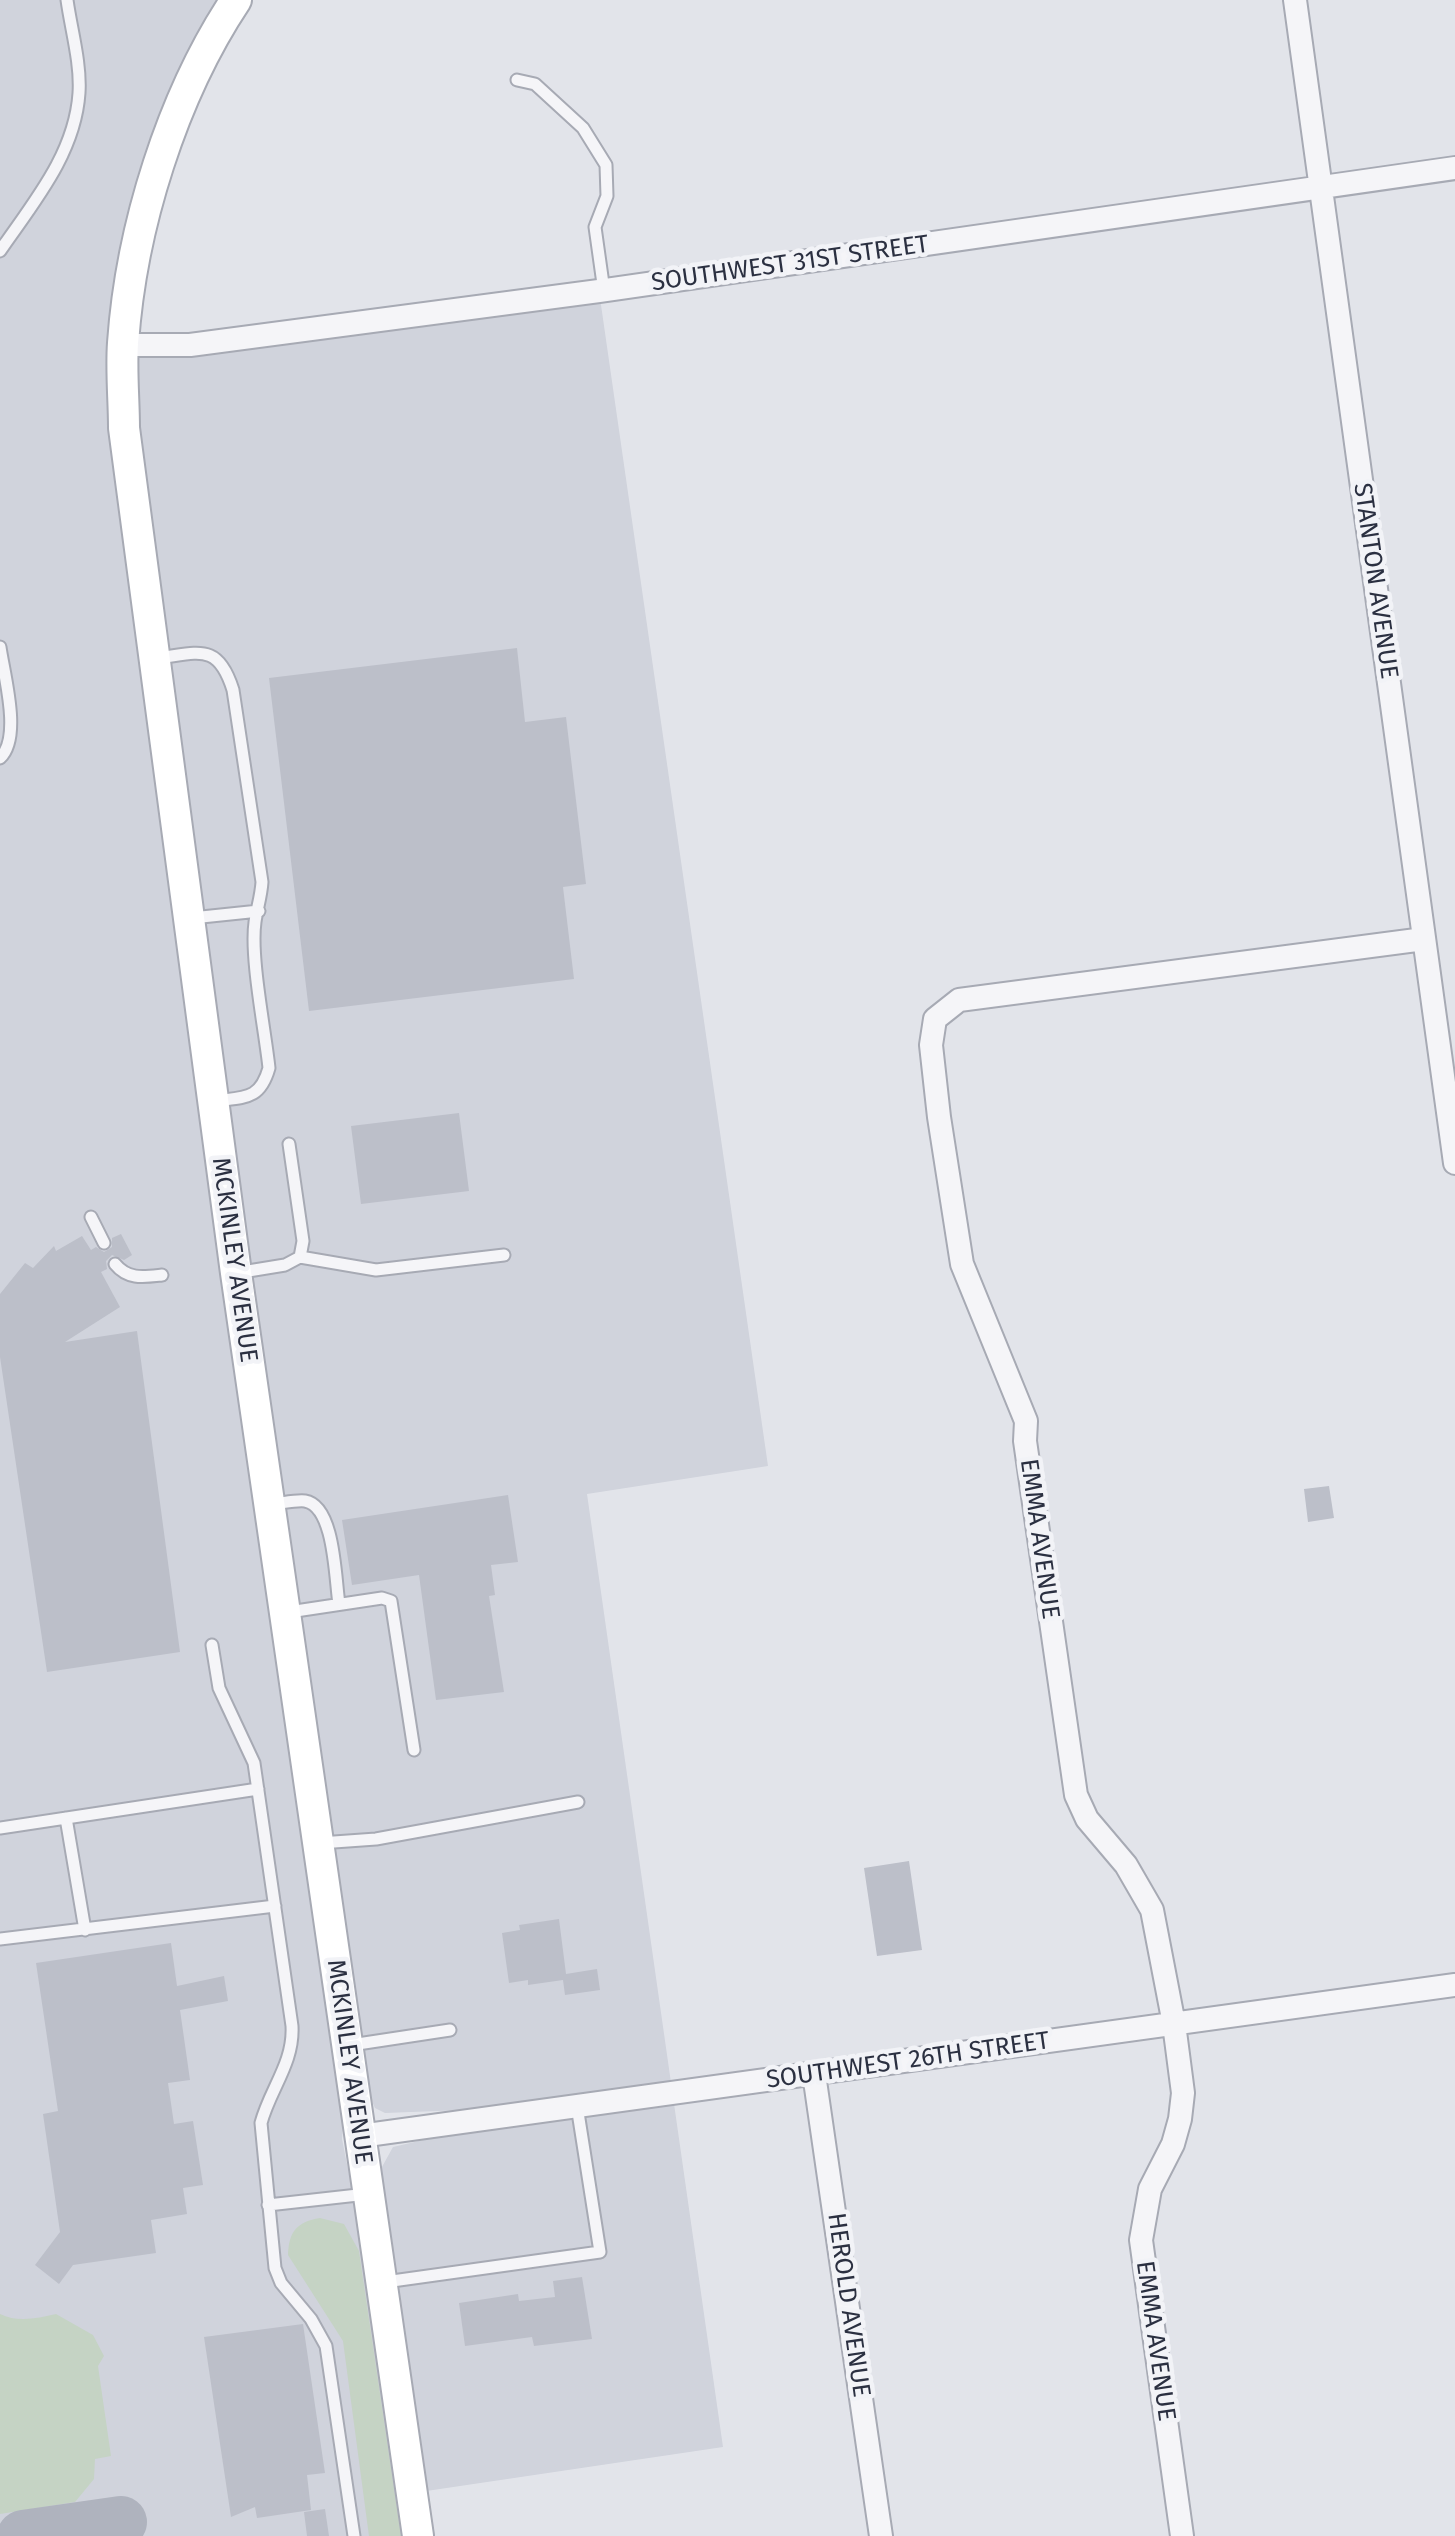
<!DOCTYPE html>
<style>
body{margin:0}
canvas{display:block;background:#e2e4ea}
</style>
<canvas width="1455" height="2536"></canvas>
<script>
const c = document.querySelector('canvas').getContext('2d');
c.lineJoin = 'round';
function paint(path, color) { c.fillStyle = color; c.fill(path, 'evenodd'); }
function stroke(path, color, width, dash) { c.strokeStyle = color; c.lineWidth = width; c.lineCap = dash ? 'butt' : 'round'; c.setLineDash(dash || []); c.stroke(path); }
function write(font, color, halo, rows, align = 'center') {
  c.font = font + ' "Fira Sans",sans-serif'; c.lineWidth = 9; c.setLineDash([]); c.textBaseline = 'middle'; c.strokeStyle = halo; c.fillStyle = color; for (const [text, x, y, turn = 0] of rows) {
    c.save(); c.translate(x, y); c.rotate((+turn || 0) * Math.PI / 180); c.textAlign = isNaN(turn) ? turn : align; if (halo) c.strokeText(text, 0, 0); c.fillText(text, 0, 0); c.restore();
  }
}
paint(new Path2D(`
 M0 0H236L196 69 123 345 599 291 768 1466 587 1494 723 2447 413 2493 418 2536H0ZM348 2048 375 2108 385 2113 569 2106 393 2147 367 2194 406 2461 342 2139Z`), '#d0d3dc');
paint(new Path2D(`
 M320 2218 344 2224 359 2251 401 2536H369L343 2341 288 2255C289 2231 297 2222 320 2218Z
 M0 2314C18 2323 38 2318 56 2314L93 2335 104 2356 98 2366 111 2456 95 2459 94 2479 75 2502 0 2514Z`), '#c5d3c4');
stroke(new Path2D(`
 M23 2536 121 2522`), '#afb3be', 52);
paint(new Path2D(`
 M517 648 525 722 566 717 586 884 563 887 574 979 309 1011 269 678Z
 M459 1113 469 1191 361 1204 351 1126Z
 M121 1234 132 1255 124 1260 112 1255 106 1261 107 1269 101 1272 120 1307 65 1342 137 1331 180 1652 47 1672 0 1357V1294L25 1263 33 1268 54 1246 56 1251 82 1236 91 1250 96 1247 104 1252 112 1247V1238Z
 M1329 1486 1334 1518 1308 1522 1304 1489Z
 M508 1495 518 1562 491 1565 495 1595 489 1596 504 1692 436 1700 419 1575 352 1585 342 1520Z
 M909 1861 922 1950 877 1956 864 1868Z
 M559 1919 566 1974 597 1969 600 1990 565 1995 563 1980 528 1985V1980L509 1983 502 1933 520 1930 519 1925Z
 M171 1943 177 1986 224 1976 228 2001 180 2010 190 2080 168 2083 174 2124 193 2121 203 2185 183 2188 187 2214 151 2220 156 2253 73 2265 59 2284 35 2265 60 2232 43 2114 58 2111 36 1963Z
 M582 2277 592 2339 534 2346 532 2337 465 2346 459 2303 518 2294 519 2301 555 2297 553 2281Z
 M303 2324 325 2473 307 2475 311 2510 257 2518 255 2507 231 2517 204 2337Z
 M325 2509 329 2536H307L304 2512Z`), '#bcbfc9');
const lane = new Path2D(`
 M517 80 535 84 583 128 606 165 607 196 595 227 604 291
 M0 251C33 203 75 154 79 93 81 63 71 29 67 0
 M0 647C4 675 22 738 0 758
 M157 658C199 653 218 642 233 690L262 882C261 897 257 908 255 922 250 957 265 1030 269 1068 260 1100 245 1097 215 1101
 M192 918 259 911
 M91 1217 104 1243
 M300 1257 376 1270 504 1255
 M115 1264C128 1280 144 1277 162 1275
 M236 1273 285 1265 300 1257 303 1241 289 1144
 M273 1504C283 1503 296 1500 305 1501 335 1506 335 1579 339 1604
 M289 1612 382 1598 391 1601 414 1750
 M212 1645 219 1688 254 1763 292 2026C294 2063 270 2089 261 2123L275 2268 281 2283 311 2319 326 2346 354 2536
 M66 1818 85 1930
 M0 1828 258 1789
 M320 1843 376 1839 578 1802
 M0 1939 275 1906
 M351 2045 450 2030
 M268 2205 367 2194
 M385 2282 600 2252 577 2106`);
const street = new Path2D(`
 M1295 0 1455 1163
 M123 345H190L599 291 1455 168
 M814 2074 881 2536
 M360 2136 1455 1985
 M1182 2536 1141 2240 1150 2189 1173 2144 1180 2119 1183 2093 1174 2024 1152 1910 1126 1865 1087 1819 1076 1795 1025 1441 1026 1421 962 1264 939 1117 931 1045 935 1019 959 1000 1424 939`);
const secondary = new Path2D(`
 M236 0C172 96 131 228 123 343 121 371 124 400 124 428L236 1273 418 2536`);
stroke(lane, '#a7aab4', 15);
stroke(street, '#a7aab4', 26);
stroke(secondary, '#a7aab4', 34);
stroke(lane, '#f5f5f8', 11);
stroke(street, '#f5f5f8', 22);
stroke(secondary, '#fff', 30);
write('25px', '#2b3041', '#f2f3f7', [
 ["SOUTHWEST 31ST STREET",790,264,-8],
 ["STANTON AVENUE",1375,581,82],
 ["MCKINLEY AVENUE",234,1260,82],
 ["EMMA AVENUE",1039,1539,82],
 ["SOUTHWEST 26TH STREET",908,2061,-8],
 ["MCKINLEY AVENUE",349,2062,82],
 ["HEROLD AVENUE",848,2305,82],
 ["EMMA AVENUE",1155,2341,82]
]);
</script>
